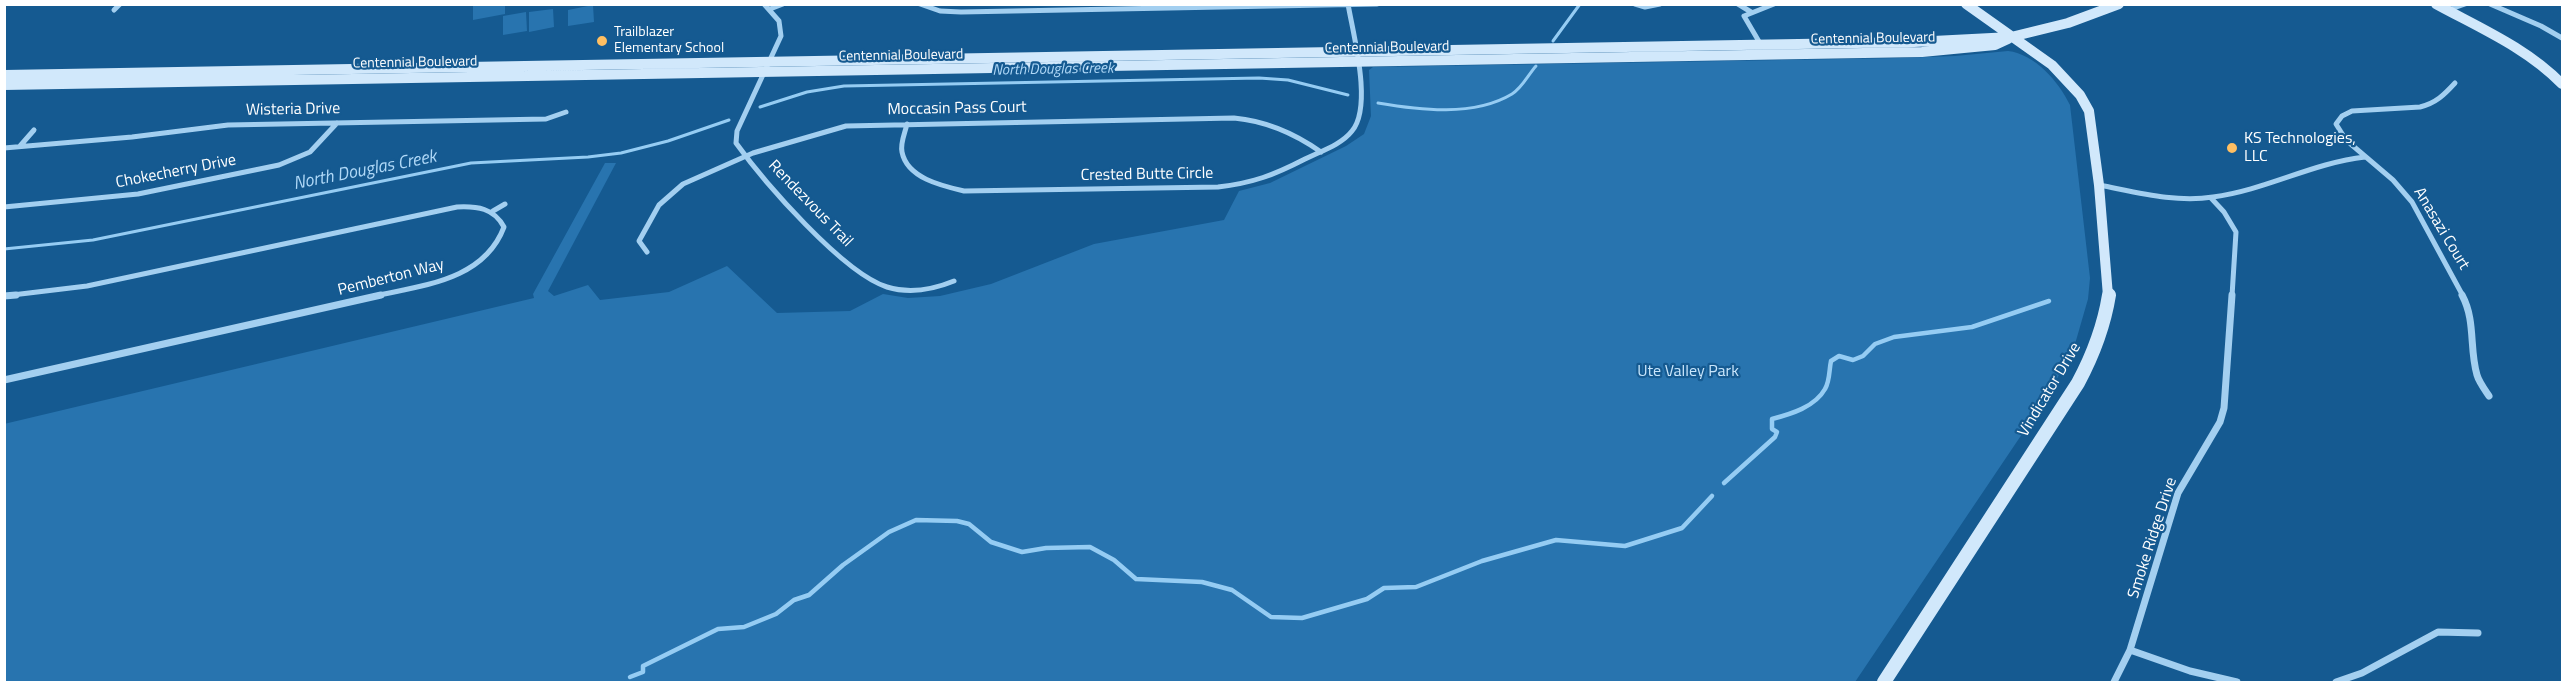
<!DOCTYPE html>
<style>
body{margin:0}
#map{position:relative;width:2567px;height:687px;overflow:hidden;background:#155a91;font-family:"Titillium Web",sans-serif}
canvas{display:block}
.frame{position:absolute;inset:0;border:6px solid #fff;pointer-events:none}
</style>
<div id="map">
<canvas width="2567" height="687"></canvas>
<div class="frame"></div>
</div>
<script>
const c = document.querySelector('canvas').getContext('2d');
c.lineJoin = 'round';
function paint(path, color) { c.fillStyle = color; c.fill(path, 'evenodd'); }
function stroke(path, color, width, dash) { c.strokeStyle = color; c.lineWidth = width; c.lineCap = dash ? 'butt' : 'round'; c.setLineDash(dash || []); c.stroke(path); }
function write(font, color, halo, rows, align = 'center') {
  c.font = font + ' "Titillium Web",sans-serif'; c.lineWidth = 4.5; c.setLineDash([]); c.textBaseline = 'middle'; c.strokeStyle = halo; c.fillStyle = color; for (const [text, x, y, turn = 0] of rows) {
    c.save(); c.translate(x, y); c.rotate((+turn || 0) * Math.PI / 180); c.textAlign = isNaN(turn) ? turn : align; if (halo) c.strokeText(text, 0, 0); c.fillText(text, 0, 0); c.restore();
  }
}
paint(new Path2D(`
 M473 5H505V14L473 20Z
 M593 5 594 22 568 26V10Z
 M553 9 554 27 529 32V12Z
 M526 12 527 31 503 35V16Z
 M2008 51C2035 54 2059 82 2070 105L2090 278 2088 299 2075 344 2049 394 1855 682H5L4 424 534 298 533 294 605 163H616L548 291 554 296 588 285 600 300 669 292 727 266 777 313 850 311 883 294 908 298 940 296 991 284 1094 244 1224 220 1239 191 1270 183 1346 146 1364 134 1371 116 1369 70 1373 67 1900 58 1955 56Z`), '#2874af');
stroke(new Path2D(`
 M1553 41 1580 4
 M1378 103C1419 110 1474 117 1512 94 1522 88 1528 75 1536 66
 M760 107 807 92 844 86 1259 78 1288 80 1348 95
 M4 249 93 240 471 163 588 157 621 153 668 141 729 120`), '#95ccf3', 3);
stroke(new Path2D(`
 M1724 483 1775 437 1777 432 1772 429V419C1791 414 1815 407 1825 389 1830 381 1829 370 1831 361L1839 356 1853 360 1863 356 1875 344 1894 337 1972 327 2049 301
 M630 677 643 672V666L718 629 744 627 776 614 794 600 809 595 843 565 889 532 916 520 957 521 969 524 991 542 1022 552 1046 548 1090 547 1114 560 1136 579 1202 582 1232 590 1271 617 1302 618 1367 599 1384 588 1416 587 1482 561 1556 540 1625 546 1682 528 1712 496`), '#95ccf3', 4.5);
stroke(new Path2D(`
 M764 4 779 21 781 36 737 131 736 143C764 182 843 273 887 287 910 294 932 290 954 281
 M920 4 940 11 961 12 1377 4
 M1635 4 1645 7 1660 4
 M1738 4 1751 12
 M2490 4 2541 26 2562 38
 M770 9 783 4
 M114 10 120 4
 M2448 10 2465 4
 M1761 45 1744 16 1774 4
 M2455 83C2444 95 2436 103 2420 107L2352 111 2342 116 2336 124 2346 140 2393 180 2412 202 2463 296
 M907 124C905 133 900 143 902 152 907 178 942 186 964 191L1218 187C1253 183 1274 175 1305 159 1321 151 1341 145 1352 131 1373 106 1353 34 1348 4
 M20 146 34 130
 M4 148 132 137 228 125 546 119 566 112
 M2099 185C2136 192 2175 203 2213 197 2266 190 2312 163 2365 157
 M2211 198 2224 212 2236 232 2232 296
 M4 207 138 194 279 165 310 152 337 123
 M493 211 505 204
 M647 252 639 241 659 205 683 184 753 153 846 126 1234 118C1267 121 1294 133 1321 152
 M4 296 87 286 457 207C477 206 494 208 504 227 484 280 424 285 375 296`), '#a3cff0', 5);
stroke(new Path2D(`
 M2462 295C2476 321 2469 348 2477 375 2479 382 2485 390 2489 396
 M4 296 16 295
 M4 380 381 295
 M2130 650 2190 671 2237 682
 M2114 682 2130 650 2178 493 2220 422 2224 408 2232 295
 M2336 682 2362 673 2438 632 2478 633`), '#a3cff0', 7);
stroke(new Path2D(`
 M1966 4 2052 65 2080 95 2089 111 2099 185 2108 296
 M2436 4C2480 28 2527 48 2562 84
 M4 75 1914 42 2011 37 2068 23 2119 4
 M4 85 1922 52 1995 45 2008 39`), '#d1e8fb', 10);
stroke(new Path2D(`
 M1884 682 2078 383C2093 355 2104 326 2109 295`), '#d1e8fb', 14);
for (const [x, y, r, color] of [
 [602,41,6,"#ffbf62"],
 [2232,148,6,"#ffbf62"]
]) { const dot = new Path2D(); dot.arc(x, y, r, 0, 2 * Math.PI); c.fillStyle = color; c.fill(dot); stroke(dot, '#155a91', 2); }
write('14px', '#fff', '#155a91', [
 ["Trailblazer",614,33],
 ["Elementary School",614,49]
], 'left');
write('14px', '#fff', '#155a91', [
 ["Centennial Boulevard",1873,39,-1],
 ["Centennial Boulevard",1387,48,-1],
 ["Centennial Boulevard",901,56,-1],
 ["Centennial Boulevard",415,63,-1]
]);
write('italic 15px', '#afd8f7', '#155a91', [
 ["North Douglas Creek",1053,70,-1]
]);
write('16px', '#fff', '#155a91', [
 ["Moccasin Pass Court",957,109,-1],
 ["Wisteria Drive",293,110,-1],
 ["Chokecherry Drive",176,172,-11],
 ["Crested Butte Circle",1147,175,-1],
 ["Rendezvous Trail",810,204,46],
 ["Anasazi Court",2441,229,59],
 ["Pemberton Way",391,278,-14],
 ["Vindicator Drive",2050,390,-59],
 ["Smoke Ridge Drive",2153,538,-72]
]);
write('16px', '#fff', '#155a91', [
 ["KS Technologies,",2244,139],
 ["LLC",2244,157]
], 'left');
write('16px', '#c9e6fc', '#155a91', [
 ["Ute Valley Park",1688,372]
]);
write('italic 18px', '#afd8f7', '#155a91', [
 ["North Douglas Creek",365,171,-11]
]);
</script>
